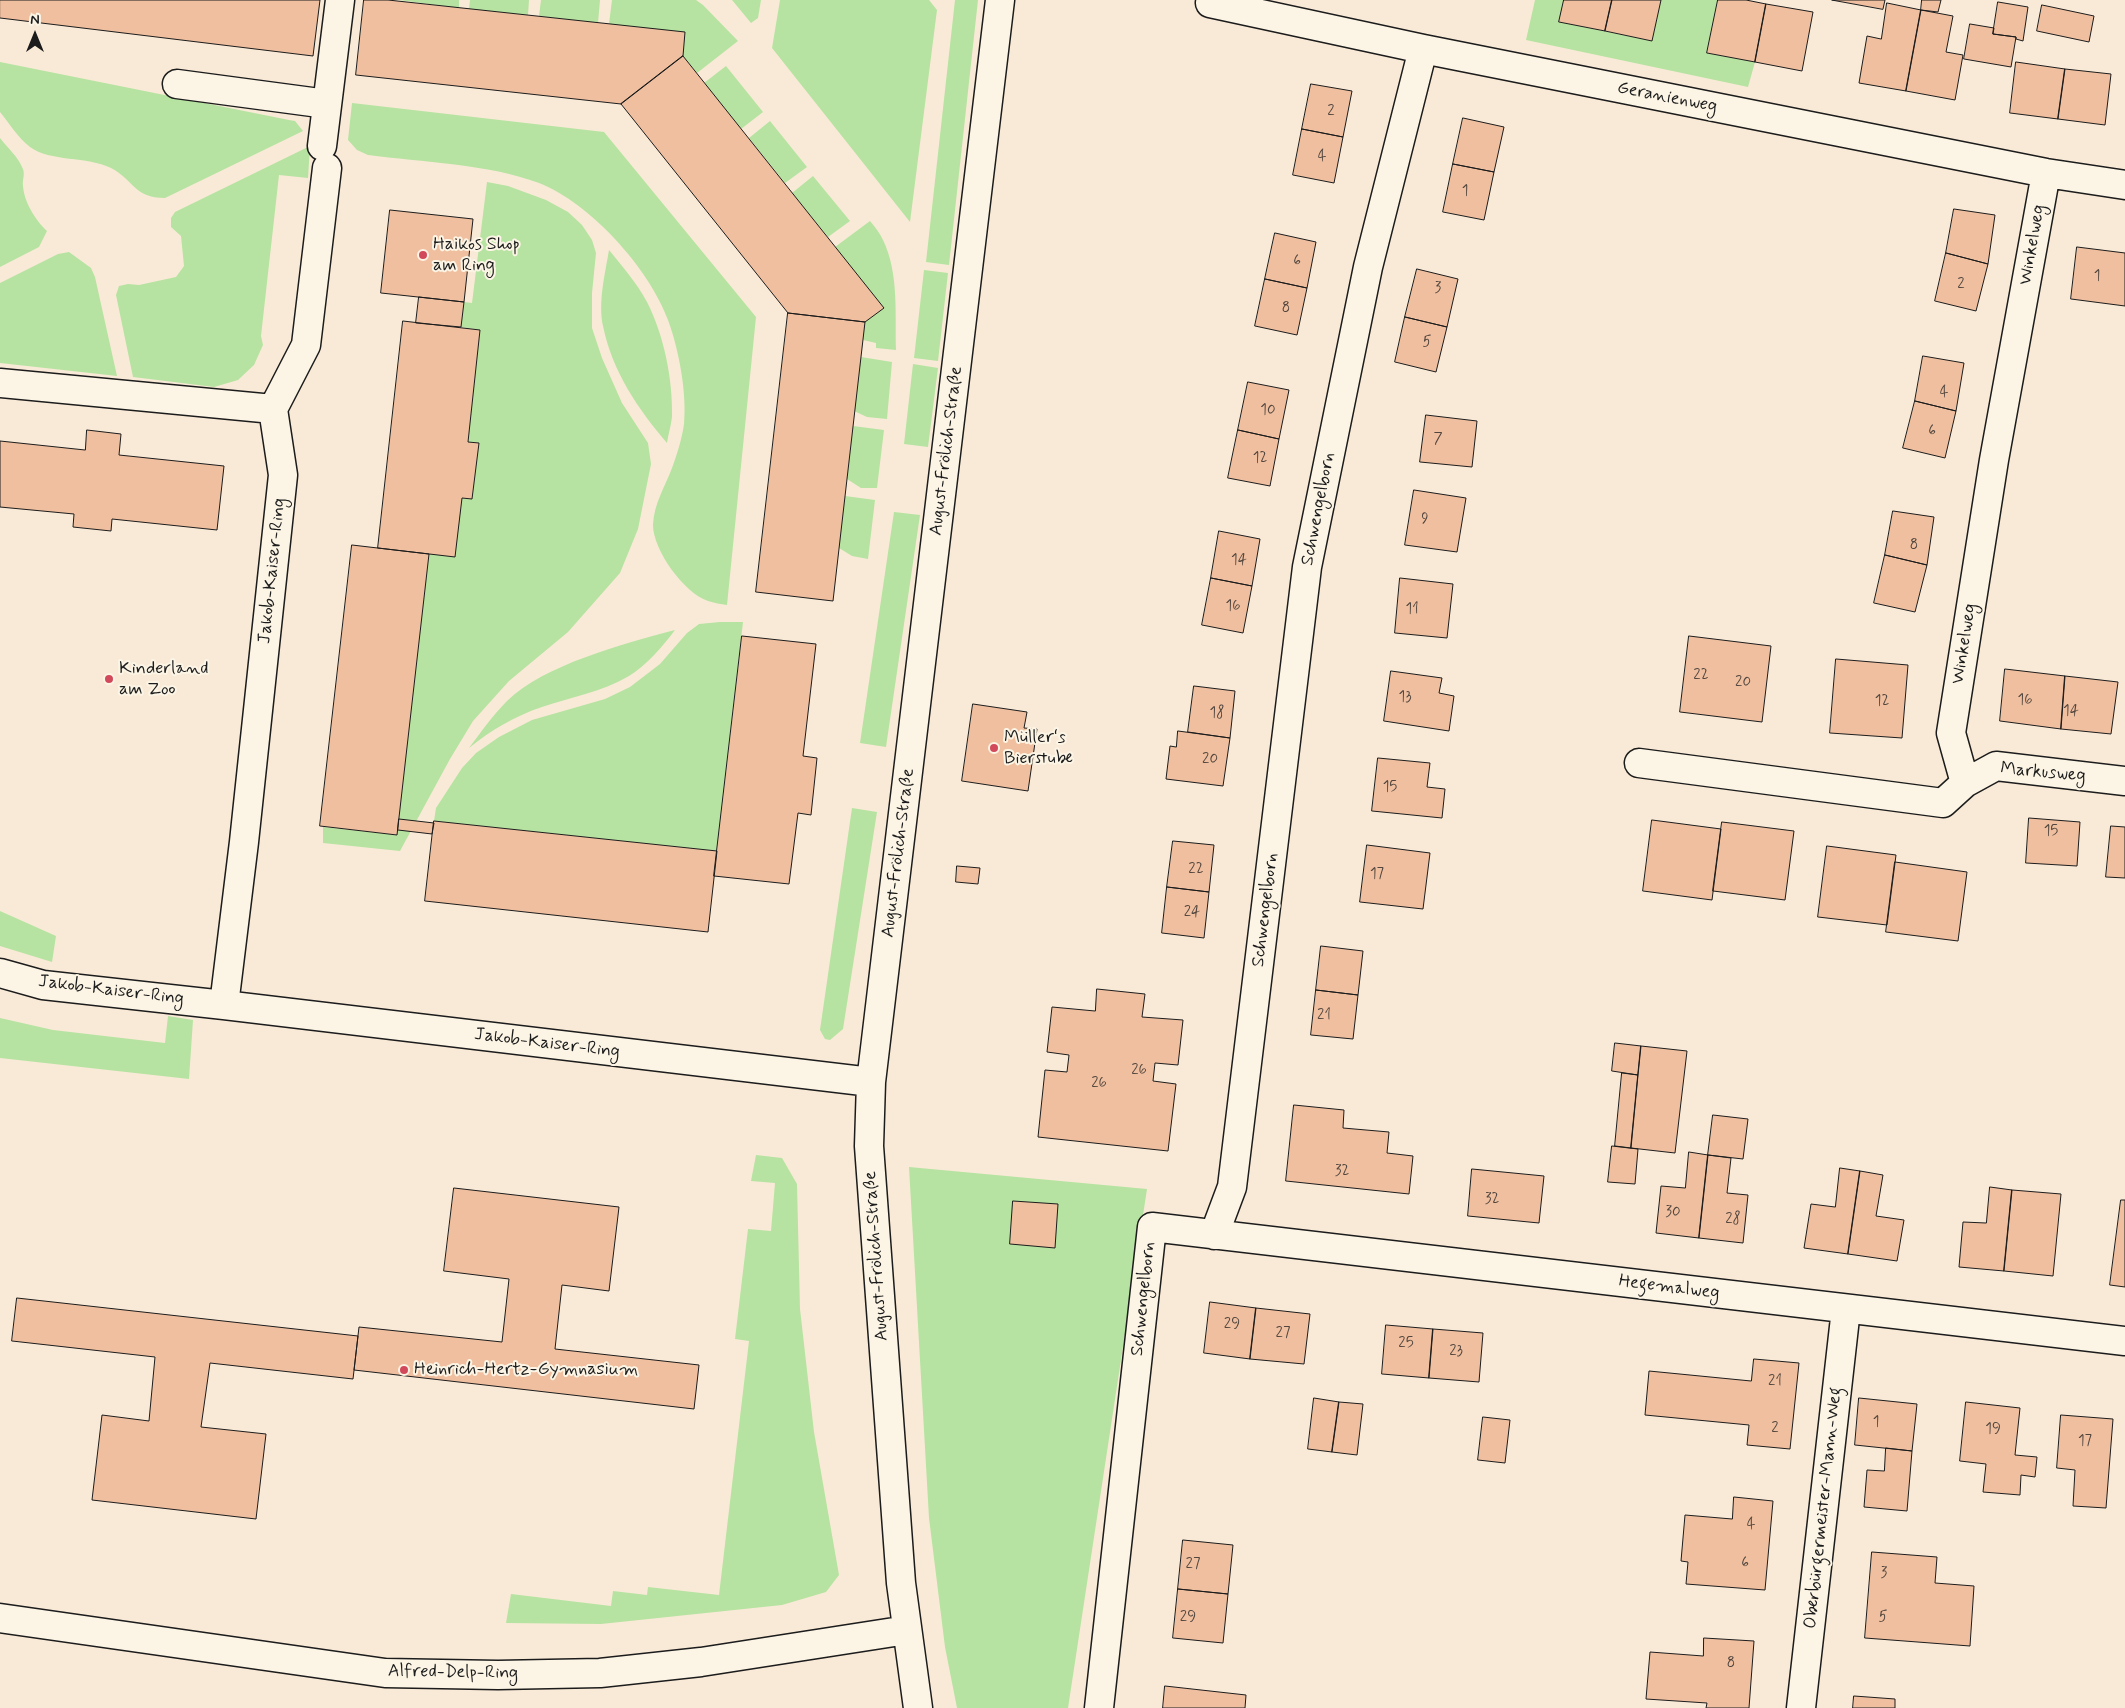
<!DOCTYPE html>
<meta charset="utf-8">
<style>
body{margin:0}
#map{position:relative;width:2125px;height:1708px;overflow:hidden;background:#f9ead7;font-family:Mynerve,sans-serif}
canvas{display:block}
.north{position:absolute;left:10px;top:10px;width:50px;height:50px;-webkit-text-stroke:4px #fcf5e5;paint-order:stroke;rotate:0deg;font-size:14px;font-weight:700;line-height:20px;text-align:center;color:#1c1c1c}
.north::after{content:'';display:block;margin:auto;width:18px;height:22px;background:#1c1c1c;clip-path:polygon(50% 0,100% 100%,50% 72%,0 100%)}
</style>
<div id="map">
<canvas width="2125" height="1708"></canvas>
<div class="north">N</div>
</div>
<script>
const c = document.querySelector('canvas').getContext('2d');
c.lineJoin = 'round';
function paint(path, color) { c.fillStyle = color; c.fill(path, 'evenodd'); }
function stroke(path, color, width, dash) { c.strokeStyle = color; c.lineWidth = width; c.lineCap = dash ? 'butt' : 'round'; c.setLineDash(dash || []); c.stroke(path); }
function write(font, color, halo, rows, align = 'center') {
  c.font = font + ' Mynerve,sans-serif'; c.lineWidth = 4; c.setLineDash([]); c.textBaseline = 'middle'; c.strokeStyle = halo; c.fillStyle = color; for (const [text, x, y, turn = 0] of rows) {
    c.save(); c.translate(x, y); c.rotate((+turn || 0) * Math.PI / 180); c.textAlign = isNaN(turn) ? turn : align; if (halo) c.strokeText(text, 0, 0); c.fillText(text, 0, 0); c.restore();
  }
}
paint(new Path2D(`
 M399 0H459V8Z
 M470 0H529L528 15 469 9Z
 M541 0H600L598 23 539 16Z
 M612 0H696L703 5 738 41 697 73 683 56 609 24Z
 M732 0H761L758 18 751 23Z
 M780 0H929L937 10 910 222 772 48Z
 M955 0H978L949 265 926 262Z
 M1535 0H1564L1560 22 1652 41 1661 0H1718L1707 53 1755 62 1748 87 1526 40Z
 M0 62 289 120 295 121 303 131 165 198C134 198 134 180 111 168 87 156 50 162 30 147 18 138 9 123 0 112Z
 M726 66 763 112 741 129 704 83Z
 M352 103 604 132 756 317 727 605C721 604 714 603 708 601 684 593 653 550 653 525 654 503 665 487 672 468 677 455 682 438 684 424 687 393 679 350 668 320 649 268 590 203 539 183 489 164 421 162 368 155L357 150 348 140Z
 M770 121 807 167 785 183 749 138Z
 M0 138C7 147 18 157 22 167 26 174 22 179 23 186 24 202 36 221 47 231L39 247 0 267Z
 M310 146 308 178 279 175 261 336 263 345 254 365 238 380 214 387 133 377 116 295 119 286 128 284 139 285 176 277 184 266 181 236 171 227V218L175 212Z
 M813 176 850 221 828 237 792 193Z
 M487 182 508 186 546 200 568 212 582 225 592 240 596 253 592 293V328L602 358 622 403 648 443 651 464 638 529 620 573 568 632 509 681 473 721 450 759 400 851 323 843V827L397 835 429 554 462 498 472 499 479 443 468 442 480 330 461 327 464 302 472 303Z
 M870 221C875 227 880 233 883 240 899 273 895 314 896 350L876 348V343L863 340 835 247Z
 M609 250C622 266 637 283 647 302 664 335 673 380 672 417 671 426 668 435 667 443 638 409 612 371 603 326 598 302 605 274 609 250Z
 M69 252 91 268 95 277 117 376 0 363V283L58 254Z
 M924 270 948 273 938 361 914 358Z
 M861 357 892 362 887 419 867 417 854 411Z
 M913 364 938 368 928 447 904 444Z
 M853 426 884 430 877 488H861L847 479Z
 M845 496 875 500 868 559 852 556 839 548Z
 M894 512 920 515 886 747 860 743Z
 M720 622H743L717 851 434 821 436 808 462 768 476 753 499 737 532 720 605 699 630 687 660 664 687 633 699 624Z
 M675 630C663 646 646 666 629 676 602 692 571 697 542 707 515 716 491 730 469 748 481 732 493 715 507 701 543 665 626 643 675 630Z
 M852 808 877 812 843 1029 830 1040 825 1039 820 1030Z
 M0 911 56 936 52 962 0 946Z
 M168 1016 193 1020 189 1079 0 1058V1018L53 1030 165 1043Z
 M756 1155 782 1158 797 1184 800 1309 814 1432 839 1575 826 1592 782 1605 601 1624 506 1623 511 1594 611 1606 613 1591 647 1595 648 1587 719 1595 749 1341 735 1339 748 1229 771 1231 775 1183 751 1181Z
 M909 1167 1147 1189 1068 1708H957L945 1647 929 1518Z`), '#b6e3a1');
const building = new Path2D(`
 M0 0H320L313 56 0 18Z
 M364 0H388L685 32 683 56 621 104 356 75Z
 M1564 0H1612L1605 31 1559 22Z
 M1612 0H1661L1652 41 1605 31Z
 M1718 0H1746L1766 4 1755 62 1707 53Z
 M1832 0H1885L1883 9Z
 M1922 0H1941L1938 12 1921 10Z
 M1998 2 2028 7 2023 41 2016 39V37L1993 34Z
 M1887 3 1921 10 1906 91 1859 83 1867 36 1881 39Z
 M1766 4 1813 12 1802 71 1755 62Z
 M2042 5 2094 16 2089 42 2037 31Z
 M1921 10 1953 16 1946 52 1963 55 1955 100 1906 91Z
 M1970 24 1994 28 1993 34 2016 37 2011 67 1964 59Z
 M683 56 884 308 865 322 788 313 621 104Z
 M2016 62 2065 69 2058 119 2010 113Z
 M2065 69 2111 74 2105 125 2058 119Z
 M1311 84 1352 91 1343 137 1302 129Z
 M1463 118 1504 127 1494 172 1453 164Z
 M1302 129 1343 137 1334 183 1293 175Z
 M1453 164 1494 172 1484 220 1443 212Z
 M1954 209 1995 215 1988 264 1946 253Z
 M390 210 473 219 464 302 381 293Z
 M1275 233 1316 242 1307 288 1265 279Z
 M2077 247 2125 253V306L2071 299Z
 M1946 253 1988 264 1976 311 1935 301Z
 M1417 269 1458 279 1447 327 1405 317Z
 M1265 279 1307 288 1297 335 1255 326Z
 M419 297 464 302 461 327 416 323Z
 M788 313 865 322 833 601 756 592Z
 M1405 317 1447 327 1436 372 1395 362Z
 M403 321 480 330 468 442 479 443 472 499 462 498 455 557 378 548Z
 M1923 356 1964 363 1956 411 1915 401Z
 M1248 382 1289 390 1279 439 1238 430Z
 M1915 401 1956 411 1945 458 1903 448Z
 M1426 415 1477 421 1472 467 1420 462Z
 M87 430 121 434 119 455 224 466 217 530 112 519 111 531 73 527 74 514 0 507V441L85 450Z
 M1238 430 1279 439 1270 486 1228 478Z
 M1414 490 1466 498 1457 552 1405 545Z
 M1893 511 1934 517 1927 565 1885 555Z
 M1219 531 1260 539 1252 586 1211 578Z
 M352 545 429 554 397 835 320 826Z
 M1885 555 1927 565 1915 612 1874 603Z
 M1211 578 1252 586 1243 633 1202 625Z
 M1400 578 1453 584 1447 638 1395 633Z
 M742 636 816 644 803 756 817 758 811 815 798 813 789 884 714 876Z
 M1689 636 1771 646 1762 722 1680 712Z
 M1836 659 1908 665 1902 738 1830 733Z
 M2005 669 2065 676 2061 729 2000 721Z
 M1391 671 1442 678 1439 693 1454 696 1449 731 1384 721Z
 M2065 676 2118 682 2111 734 2061 729Z
 M1194 686 1235 691 1230 738 1188 732Z
 M973 704 1027 712 1024 728 1037 729 1028 791 962 781Z
 M1178 731 1230 738 1223 786 1166 779 1170 746 1176 747Z
 M1378 758 1430 763 1427 787 1445 789 1442 818 1372 811Z
 M2029 818 2080 822 2077 866 2026 863Z
 M399 819 434 823 432 834 398 830Z
 M1652 820 1721 829 1712 900 1643 891Z
 M434 821 717 851 708 932 425 901Z
 M1722 822 1794 831 1785 900 1713 891Z
 M2111 826 2125 827V878L2106 877Z
 M1173 841 1214 845 1209 892 1167 887Z
 M1367 845 1430 853 1423 909 1360 902Z
 M1827 846 1896 855 1887 925 1818 917Z
 M1895 862 1967 872 1958 941 1886 932Z
 M957 866 980 868 978 884 956 882Z
 M1167 887 1209 892 1204 938 1162 933Z
 M1321 946 1363 951 1358 995 1316 990Z
 M1097 989 1145 994 1142 1017 1183 1020 1178 1065 1155 1063 1153 1081 1176 1084 1168 1151 1038 1137 1045 1070 1067 1072 1069 1055 1047 1052 1052 1007 1095 1011Z
 M1316 990 1358 995 1353 1039 1311 1035Z
 M1615 1043 1641 1046 1638 1075 1612 1071Z
 M1641 1046 1687 1051 1675 1153 1631 1148Z
 M1622 1073 1638 1075 1631 1148 1615 1146Z
 M1294 1105 1344 1110 1343 1128 1389 1132 1387 1153 1413 1156 1409 1194 1286 1181Z
 M1713 1115 1748 1119 1743 1159 1708 1155Z
 M1612 1146 1638 1149 1635 1184 1608 1182Z
 M1689 1152 1708 1155 1699 1238 1656 1233 1661 1186 1685 1188Z
 M1708 1155 1731 1158 1727 1193 1748 1195 1743 1243 1699 1238Z
 M1840 1168 1860 1171 1848 1254 1804 1248 1811 1204 1835 1207Z
 M1472 1169 1544 1176 1539 1223 1468 1216Z
 M1860 1171 1883 1175 1876 1216 1904 1220 1897 1261 1848 1254Z
 M1990 1187 2012 1190 2004 1271 1959 1267 1963 1222 1986 1223Z
 M454 1188 619 1207 609 1291 562 1285 555 1349 699 1365 694 1409 354 1370 359 1327 502 1342 509 1279 444 1271Z
 M2012 1190 2061 1194 2053 1276 2004 1271Z
 M2121 1200H2125V1287L2110 1285Z
 M1013 1201 1058 1204 1055 1248 1010 1244Z
 M17 1298 358 1336 353 1379 210 1363 201 1427 266 1434 256 1519 92 1500 102 1415 149 1421 155 1357 12 1341Z
 M1210 1302 1256 1308 1250 1359 1204 1353Z
 M1256 1308 1310 1314 1304 1364 1250 1359Z
 M1386 1325 1433 1329 1429 1378 1382 1374Z
 M1433 1329 1483 1333 1479 1382 1429 1378Z
 M1754 1359 1799 1363 1790 1449 1747 1445 1749 1425 1645 1415 1649 1371 1751 1381Z
 M1314 1398 1339 1402 1332 1452 1308 1449Z
 M1859 1398 1917 1404 1912 1451 1855 1445Z
 M1339 1402 1363 1404 1357 1455 1332 1452Z
 M1966 1402 2020 1408 2015 1455 2037 1457 2035 1477 2021 1475 2020 1495 1983 1492 1986 1464 1960 1461Z
 M2061 1415 2113 1419 2106 1508 2073 1506 2075 1470 2057 1468Z
 M1483 1417 1510 1420 1505 1463 1478 1460Z
 M1886 1448 1912 1451 1907 1511 1864 1507 1867 1470 1884 1471Z
 M1734 1497 1773 1501 1765 1590 1686 1584 1688 1562 1681 1561 1685 1515 1732 1519Z
 M1183 1540 1233 1545 1228 1594 1178 1589Z
 M1872 1552 1937 1557 1935 1583 1974 1586 1970 1646 1865 1638Z
 M1178 1589 1228 1594 1223 1643 1173 1638Z
 M1704 1638 1754 1641 1749 1708H1706L1707 1703 1646 1699 1650 1652 1703 1656Z
 M1165 1686 1246 1695 1245 1708H1163Z
 M1854 1696 1895 1699V1708H1853Z`);
paint(building, '#efbf9f');
stroke(building, '#1c1c1c', 1);
const minor = new Path2D(`
 M1210 3 1423 49 2046 173 2125 185
 M177 84 327 104
 M322 146 340 0
 M0 383 273 409
 M273 409 306 345 327 168
 M1639 763 1943 803 1965 783 1996 766 2125 781
 M1965 783 1951 733 1994 460 2046 173
 M0 973 43 985 224 1005 871 1082
 M224 1005 244 842 283 475 273 409
 M1214 1235 1232 1187 1307 567 1368 267 1423 49
 M0 1618 385 1673 498 1675 600 1673 701 1662 907 1630
 M918 1708 901 1583 869 1146 871 1082 1000 0
 M1099 1708 1152 1227 2125 1341
 M1801 1708 1846 1309`);
stroke(minor, '#1c1c1c', 31);
stroke(minor, '#fcf5e5', 28);
for (const [x, y, r, color] of [
 [423,255,5,"#d1495b"],
 [109,679,5,"#d1495b"],
 [994,748,5,"#d1495b"],
 [404,1370,5,"#d1495b"]
]) { const dot = new Path2D(); dot.arc(x, y, r, 0, 2 * Math.PI); c.fillStyle = color; c.fill(dot); stroke(dot, '#fcf5e5', 2); }
write('15px', '#51453d', null, [
 ["2",1331,112],
 ["4",1322,157],
 ["1",1465,192],
 ["6",1297,262],
 ["1",2097,277],
 ["2",1961,285],
 ["3",1438,289],
 ["8",1286,309],
 ["5",1427,343],
 ["4",1944,393],
 ["10",1268,411],
 ["6",1932,432],
 ["7",1438,440],
 ["12",1260,459],
 ["9",1425,520],
 ["8",1914,546],
 ["14",1239,561],
 ["16",1233,607],
 ["11",1412,610],
 ["22",1701,676],
 ["20",1743,683],
 ["13",1405,698],
 ["16",2025,701],
 ["12",1882,702],
 ["14",2071,712],
 ["18",1217,714],
 ["20",1210,760],
 ["15",1390,788],
 ["15",2051,832],
 ["22",1196,870],
 ["17",1377,875],
 ["24",1192,913],
 ["21",1324,1016],
 ["26",1139,1071],
 ["26",1099,1084],
 ["32",1342,1172],
 ["32",1492,1200],
 ["30",1673,1213],
 ["28",1733,1220],
 ["29",1232,1325],
 ["27",1283,1334],
 ["25",1406,1344],
 ["23",1456,1352],
 ["21",1775,1382],
 ["1",1876,1423],
 ["2",1775,1429],
 ["19",1993,1430],
 ["17",2085,1442],
 ["4",1751,1525],
 ["6",1745,1564],
 ["27",1193,1565],
 ["3",1884,1574],
 ["29",1188,1618],
 ["5",1883,1618],
 ["8",1731,1664]
]);
write('18px', '#1c1c1c', '#fcf5e5', [
 ["Geranienweg",1667,98,11],
 ["Winkelweg",2033,245,-80],
 ["August-Frölich-Straße",947,451,-83],
 ["Schwengelborn",1319,509,-79],
 ["Jakob-Kaiser-Ring",273,571,-84],
 ["Winkelweg",1965,644,-81],
 ["Markusweg",2043,773,5],
 ["August-Frölich-Straße",899,853,-83],
 ["Schwengelborn",1266,910,-83],
 ["Jakob-Kaiser-Ring",111,991,7],
 ["Jakob-Kaiser-Ring",547,1044,7],
 ["August-Frölich-Straße",877,1256,-94],
 ["Hegemalweg",1669,1288,7],
 ["Schwengelborn",1144,1299,-84],
 ["Oberbürgermeister-Mann-Weg",1824,1508,-84],
 ["Alfred-Delp-Ring",453,1673,1]
]);
write('18px', '#1c1c1c', '#fcf5e5', [
 ["Haikos Shop",433,245],
 ["am Ring",433,266],
 ["Kinderland",119,669],
 ["am Zoo",119,690],
 ["Müller‘s",1004,738],
 ["Bierstube",1004,759],
 ["Heinrich-Hertz-Gymnasium",414,1370]
], 'left');
</script>
